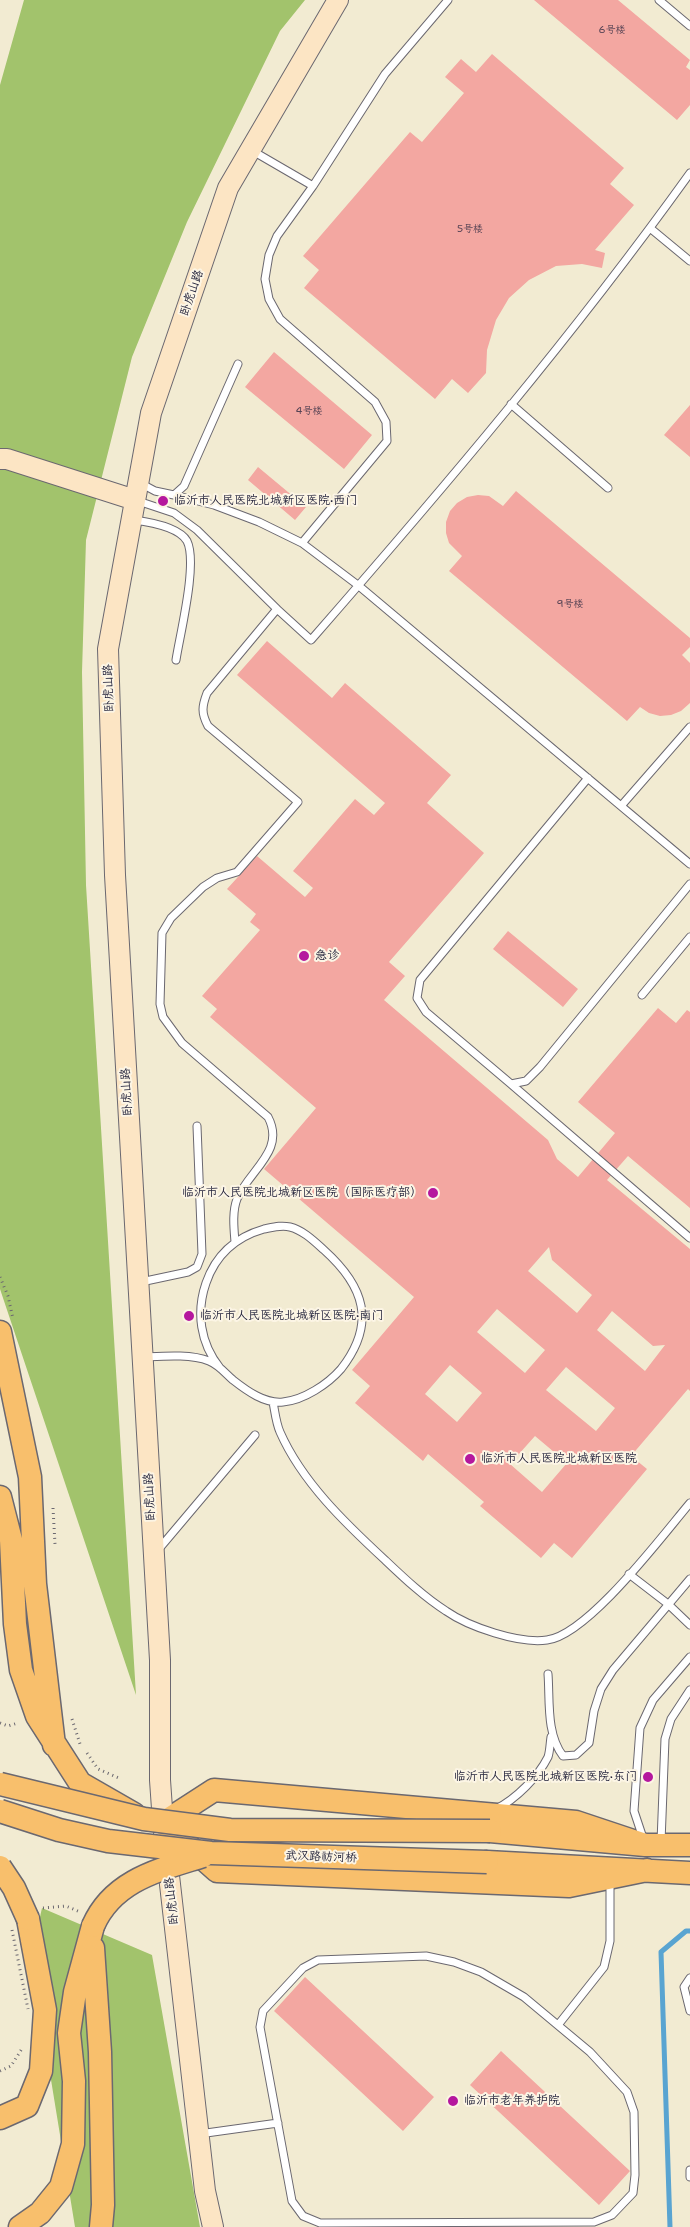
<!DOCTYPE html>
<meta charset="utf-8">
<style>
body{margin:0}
canvas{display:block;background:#f2ebd2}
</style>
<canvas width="690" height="2227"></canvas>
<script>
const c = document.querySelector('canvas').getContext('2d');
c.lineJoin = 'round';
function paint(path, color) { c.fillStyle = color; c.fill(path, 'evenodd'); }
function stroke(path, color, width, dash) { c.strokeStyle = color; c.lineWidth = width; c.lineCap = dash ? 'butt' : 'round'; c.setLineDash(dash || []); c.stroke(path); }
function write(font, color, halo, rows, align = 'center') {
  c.font = font + ' "Shantell Sans","LXGW WenKai TC",sans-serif'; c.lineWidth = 4; c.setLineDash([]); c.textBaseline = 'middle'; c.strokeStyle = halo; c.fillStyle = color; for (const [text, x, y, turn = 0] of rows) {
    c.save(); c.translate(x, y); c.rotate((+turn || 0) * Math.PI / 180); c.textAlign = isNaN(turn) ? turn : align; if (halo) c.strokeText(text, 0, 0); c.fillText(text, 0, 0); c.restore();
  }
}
paint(new Path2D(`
 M24 0H305L280 31 187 222 132 357 86 540 82 672 86 885 136 1695 0 1289V85Z
 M42 1908 152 1955 200 2227H75L31 1957Z`), '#a2c36c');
stroke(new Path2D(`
 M670 2227 661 1952 686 1931H690`), '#59a4d1', 5);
paint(new Path2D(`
 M534 0H618L690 60 686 67 690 70V105L677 120Z
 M492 54 624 168 610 184 634 205 595 250 605 253 602 268 582 264 556 266 529 280 509 298 496 320 487 350 486 373 468 393 452 379 435 399 304 288 319 270 303 256 410 132 422 142 464 93 445 77 461 59 476 72Z
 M274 352 372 435 344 469 245 387Z
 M690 405V457L664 435Z
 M258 467 306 507 295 520 248 480Z
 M516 491 690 638V647L682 655 690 663V703L681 711 671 715 660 716 649 713 640 707 627 721 449 571 462 556 449 543 446 533V522L450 511 457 503 467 497 478 495 489 496 503 506Z
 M267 641 332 698 345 683 451 775 427 803 484 853 389 962 405 976 384 1000 548 1140 557 1159 578 1177 615 1133 578 1102 658 1008 676 1023 687 1010 690 1012V1208L628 1156 607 1180 690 1249V1391L688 1389 631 1456 647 1469 572 1558 554 1543 541 1558 480 1506 484 1502 428 1454 423 1461 355 1403 370 1386 352 1370 414 1297 264 1169 316 1108 210 1017 217 1009 202 996 260 930 250 922 256 914 227 889 257 856 305 897 313 888 293 871 355 799 374 815 385 803 237 675ZM549 1247 552 1260 592 1295 577 1313 528 1271ZM497 1309 545 1350 525 1373 477 1332ZM612 1311 653 1346 665 1345 645 1371 597 1330ZM450 1365 482 1393 457 1422 425 1394ZM566 1367 615 1408 596 1431 546 1390ZM535 1436 567 1463 542 1492 510 1464Z
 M508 931 578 989 563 1007 493 949Z
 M305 1977 434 2097 403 2131 274 2011Z
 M501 2051 630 2171 599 2205 470 2085Z`), '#f3a7a1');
const lane = new Path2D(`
 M659 0 690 26
 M251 150 313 186
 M650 228 690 261
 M511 404 608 488
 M140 483 155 491 174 495 184 486 238 364
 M174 495 214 505 259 522 302 543 359 586 690 864
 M138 501 174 513 197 530 277 609
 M134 520C149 522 179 527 187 541 198 563 180 634 176 660
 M302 543 387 441 386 422 375 402 280 319 269 299 265 279 269 255 277 236 313 186 385 74 448 0
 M588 778 420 980 417 998 426 1012 511 1084 526 1081 540 1067 690 884
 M621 806 690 727
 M642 995 690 937
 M511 1084 690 1238
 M235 1242C234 1229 232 1212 237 1199 249 1170 286 1151 268 1117L182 1043 163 1017 160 1004 162 933 171 918 203 887 217 878 237 872 298 802 208 726C201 713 202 706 207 693L277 609 311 640C443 489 573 336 690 173
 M141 1282 188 1272 197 1267 202 1254 197 1126
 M145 1357C165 1356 191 1354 209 1361 219 1365 225 1373 233 1380 247 1391 265 1404 283 1402 304 1400 328 1384 341 1369 377 1323 364 1286 324 1250 315 1242 303 1230 290 1227 281 1225 274 1227 264 1229 236 1237 216 1254 206 1283 196 1312 200 1343 220 1368
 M273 1402C275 1412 276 1423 280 1432 302 1482 345 1523 385 1560 404 1578 424 1597 446 1611 469 1627 519 1644 547 1640 588 1635 662 1536 690 1503
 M158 1550 255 1435
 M629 1574 668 1604 690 1625
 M548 1674C550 1700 546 1734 563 1756L576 1755 589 1743 594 1711 601 1689 613 1670 690 1579
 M496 1809C516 1799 538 1777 548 1757 550 1751 550 1743 551 1737
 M644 1841 634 1811 640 1728 653 1700 690 1657
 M661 1842 665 1739 671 1719 690 1690
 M426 1956 454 1962 481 1972 524 1997 590 2052 627 2092 634 2112 635 2175 633 2193 612 2215 594 2222 320 2223 303 2216 292 2201 260 2027 263 2011 303 1968 318 1960Z
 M690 1978 684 1987 690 2011
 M558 2025 604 1967 610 1941V1880
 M199 2134 278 2123
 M690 2170V2177`);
const secondary = new Path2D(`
 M0 459H7L135 500
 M213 2227 205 2191 163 1823 160 1780V1660L115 875 108 649 151 413 228 188 338 0`);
const primary = new Path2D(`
 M0 1332 30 1477 35 1584 54 1745
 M0 1497 11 1540 15 1624 21 1670 37 1716 80 1783 134 1814
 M490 1831 645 1845H690
 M645 1845 576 1822 214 1790 163 1823 217 1871 569 1886 647 1870
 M487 1862 690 1873
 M93 1948 100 2052 103 2205 101 2227
 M0 2118 27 2106 41 2071 45 2010 28 1919
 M20 2227 40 2213 61 2187 73 2144 74 2081 69 2033 75 1992 93 1926`);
stroke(lane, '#6b6870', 9);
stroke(secondary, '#6b6870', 22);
stroke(primary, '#6b6870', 25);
stroke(new Path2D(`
 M0 1277 8 1296 13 1319
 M53 1508 55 1544
 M72 1719 80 1744
 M0 1723 8 1726 18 1723
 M87 1753 98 1769 121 1779
 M43 1908 66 1906 80 1912
 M0 2071 11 2066 23 2047`), '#6b6870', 3, [1, 4]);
stroke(lane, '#fff', 7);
stroke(secondary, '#fce5c4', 20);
stroke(primary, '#f8bf6c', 22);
const primaryBridge = new Path2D(`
 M0 1784 144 1819 230 1830 490 1831
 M0 1811 59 1830 108 1841 211 1853 487 1862
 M0 1867 14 1888 28 1919
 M93 1926C113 1880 159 1870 203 1856`);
stroke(primaryBridge, '#6b6870', 25, []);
stroke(new Path2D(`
 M12 1930 28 2009`), '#6b6870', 3, [1, 4]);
stroke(primaryBridge, '#f8bf6c', 22);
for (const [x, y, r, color] of [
 [163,501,6,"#b5179e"],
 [304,956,6,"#b5179e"],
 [433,1193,6,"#b5179e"],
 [189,1316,6,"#b5179e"],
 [470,1459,6,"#b5179e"],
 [648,1777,6,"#b5179e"],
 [453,2101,6,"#b5179e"]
]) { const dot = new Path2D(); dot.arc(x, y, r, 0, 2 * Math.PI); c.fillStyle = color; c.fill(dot); stroke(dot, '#fcf5e5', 2); }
write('10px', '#564354', null, [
 ["6号楼",612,30],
 ["5号楼",470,229],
 ["4号楼",309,411],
 ["9号楼",570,604]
]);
write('12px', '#22223b', '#fcf5e5', [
 ["卧虎山路",192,293,-71],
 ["卧虎山路",109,688,-92],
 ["卧虎山路",127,1092,-93],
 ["卧虎山路",150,1497,-93],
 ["武汉路祊河桥",321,1857,2],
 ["卧虎山路",172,1901,-96]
]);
write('12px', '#22223b', '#fcf5e5', [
 ["临沂市人民医院北城新区医院·西门",174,501],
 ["急诊",315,956],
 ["临沂市人民医院北城新区医院（国际医疗部）",422,1193,"right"],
 ["临沂市人民医院北城新区医院·南门",200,1316],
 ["临沂市人民医院北城新区医院",481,1459],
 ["临沂市人民医院北城新区医院·东门",637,1777,"right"],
 ["临沂市老年养护院",464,2101]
], 'left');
</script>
